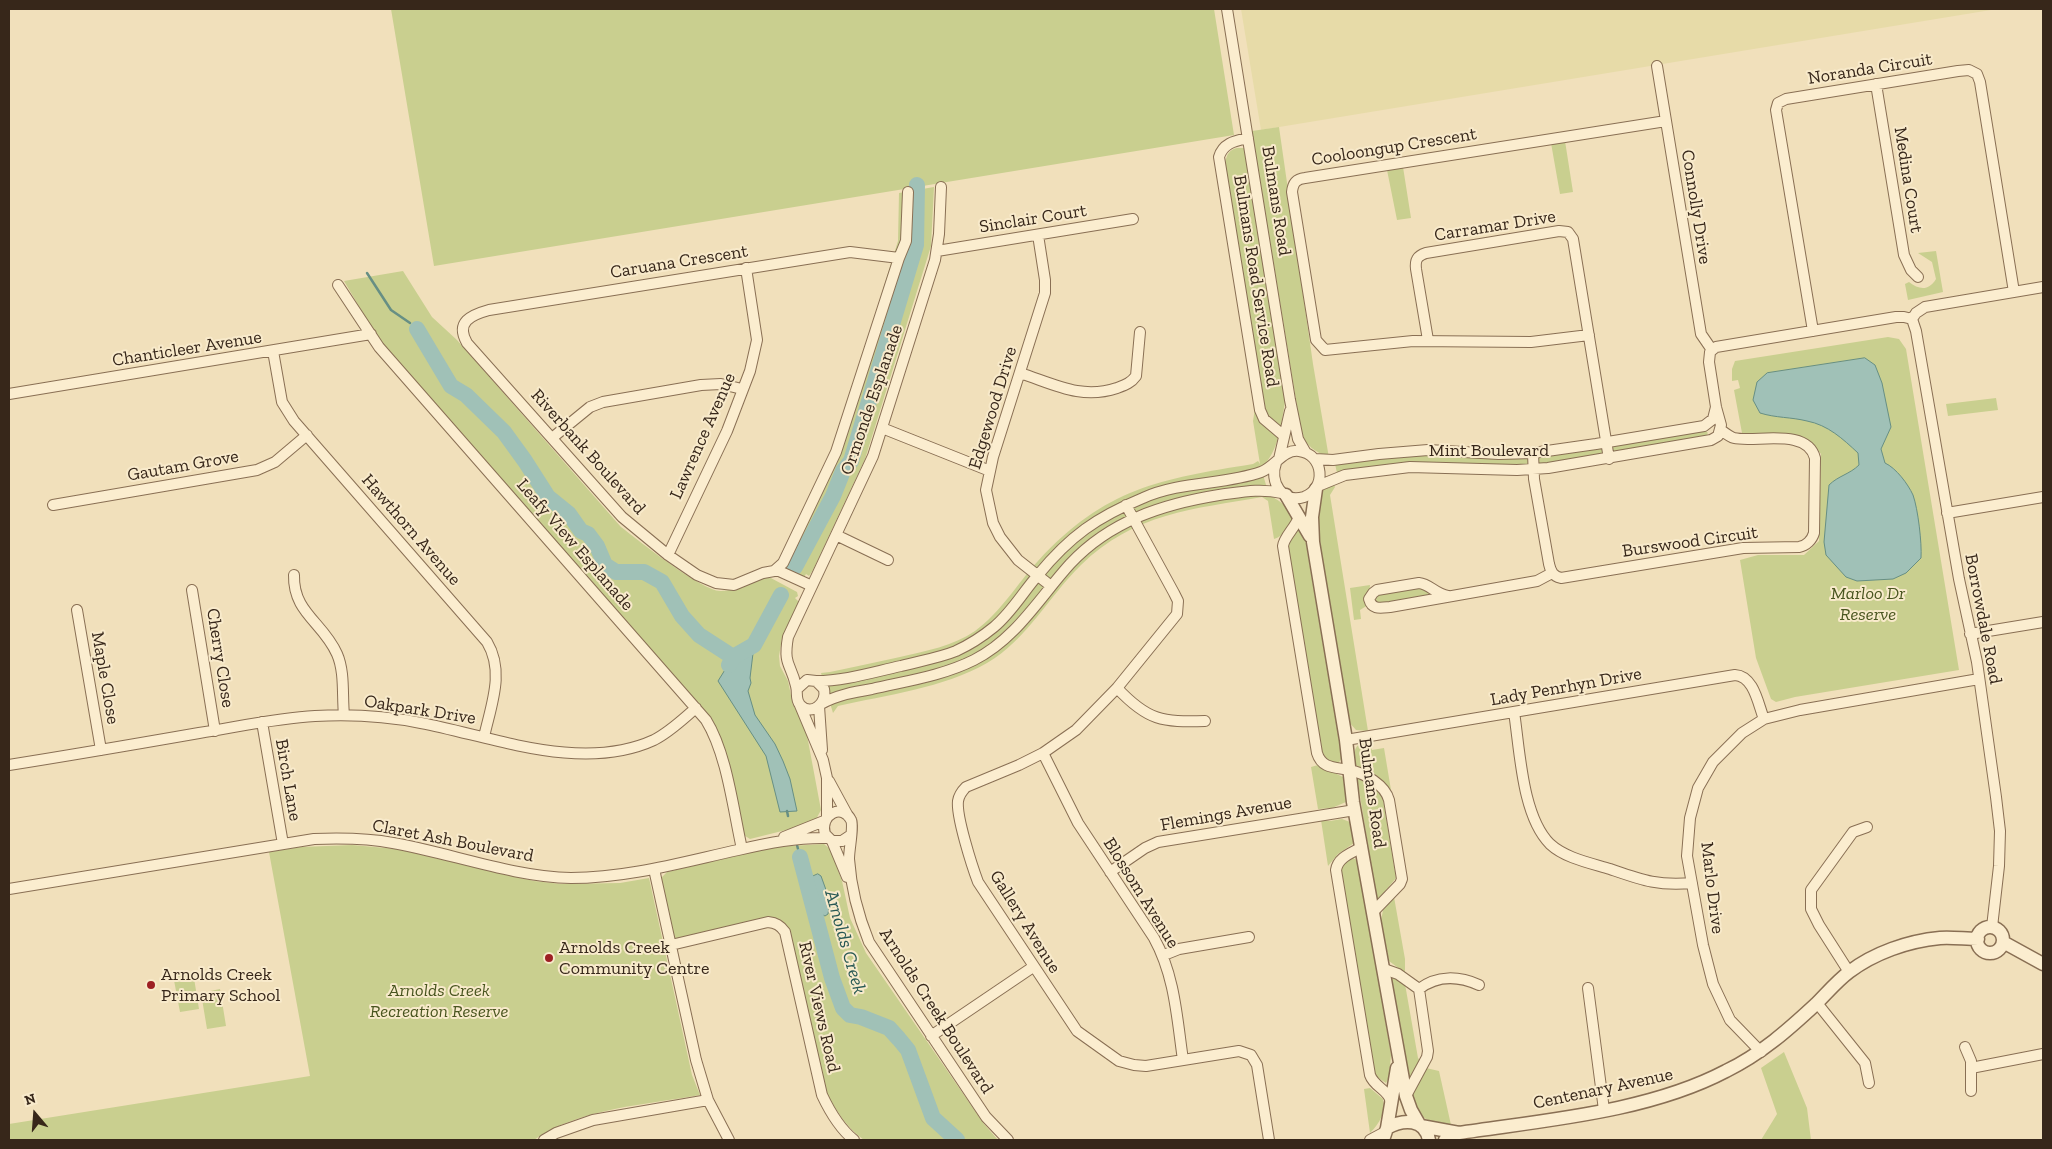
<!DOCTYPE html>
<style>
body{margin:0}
#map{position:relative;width:2052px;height:1149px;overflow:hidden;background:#f1e0bb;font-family:"Zilla Slab",serif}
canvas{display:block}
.frame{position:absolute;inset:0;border:10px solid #37271a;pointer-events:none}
.north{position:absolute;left:10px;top:1089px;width:50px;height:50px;-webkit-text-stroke:4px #f8eacb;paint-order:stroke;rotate:342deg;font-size:14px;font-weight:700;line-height:20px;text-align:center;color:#37271a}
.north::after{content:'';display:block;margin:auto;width:18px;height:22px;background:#37271a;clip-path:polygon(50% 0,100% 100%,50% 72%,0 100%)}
</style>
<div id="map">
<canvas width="2052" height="1149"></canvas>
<div class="frame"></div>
<div class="north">N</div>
</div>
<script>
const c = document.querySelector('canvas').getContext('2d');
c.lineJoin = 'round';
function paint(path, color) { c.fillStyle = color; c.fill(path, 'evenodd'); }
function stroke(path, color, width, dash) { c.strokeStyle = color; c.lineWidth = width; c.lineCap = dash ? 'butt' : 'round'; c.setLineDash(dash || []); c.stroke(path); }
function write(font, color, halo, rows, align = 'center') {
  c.font = font + ' "Zilla Slab",serif'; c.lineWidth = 4; c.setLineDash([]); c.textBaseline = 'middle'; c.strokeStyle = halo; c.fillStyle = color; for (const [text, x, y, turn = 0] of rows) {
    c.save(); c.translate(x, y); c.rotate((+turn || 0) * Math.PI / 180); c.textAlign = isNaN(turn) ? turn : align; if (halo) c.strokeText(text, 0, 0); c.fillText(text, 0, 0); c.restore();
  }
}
paint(new Path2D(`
 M1241 9H1997L1261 130Z`), '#e7dba8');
paint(new Path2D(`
 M391 9H1214L1234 135 434 266Z
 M1279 127 1313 364 1329 458C1315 451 1306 447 1301 431L1252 131Z
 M1565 141 1573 192 1560 194 1551 143Z
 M1237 148H1244L1246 158 1285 402C1281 424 1279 452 1261 468L1269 495C1277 499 1298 512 1292 524 1290 526 1288 528 1286 530 1282 535 1280 537 1274 539L1268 501 1262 497C1194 509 1134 513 1081 565 1049 596 1027 640 987 663 944 688 886 695 838 706L833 713 821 673 830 672C854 667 877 662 900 657 926 651 953 646 975 631 1001 612 1017 584 1038 561 1105 488 1160 479 1253 464L1258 461 1260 464 1253 421 1260 377 1225 163C1227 154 1229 150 1237 148Z
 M1403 167 1411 218 1397 220 1387 170Z
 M934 187 931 246 865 459 813 570 809 576 806 574 803 579 784 574 781 556 834 446 898 241 899 193Z
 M1936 251 1943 292 1908 300 1905 284 1909 282C1919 290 1929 291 1936 279L1932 262 1918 253Z
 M403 271 432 317 457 340 621 527C638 540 703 592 721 591 737 591 752 579 769 577L797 592 798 596 795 598 799 602 782 638 779 656 780 666 788 681 793 705 799 713 806 730 821 810 814 823 750 839 742 834 720 740 380 342 344 281Z
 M1888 337 1899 339 1906 349 1959 670 1795 697 1776 702 1771 699 1756 658 1740 560 1758 555H1804L1819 541 1821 454 1809 440 1780 434 1742 433 1734 390 1740 388 1738 380 1732 381V369L1735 361Z
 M1996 398 1998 410 1948 416 1946 404Z
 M1705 430 1708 433 1704 438 1548 463 1496 465 1431 463 1337 473 1335 464 1410 454 1488 457Z
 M1333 483 1335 487 1330 495 1368 731 1356 730 1348 721 1317 522C1319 504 1315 492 1333 483Z
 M1298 527 1305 538 1342 758 1337 765 1328 762 1321 757 1286 546Z
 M1370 585 1368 605 1360 610 1361 619 1354 620 1350 588Z
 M1424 586 1430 591 1429 596 1381 606 1376 602V598L1379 594Z
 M1364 741H1369L1372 750 1384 748 1391 790 1379 779 1356 765C1353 755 1353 746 1364 741Z
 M1318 765 1343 777 1348 796 1346 802 1332 808 1318 809 1311 767Z
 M1357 777 1382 793 1396 878 1377 901Z
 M1342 819 1350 822 1354 843 1338 854 1328 866 1321 820 1330 821Z
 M824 844 830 849 842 881 850 918 866 953 984 1124 998 1140H864C846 1127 836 1111 826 1091L787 926 780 919 769 918 674 941 661 878 667 872 773 847Z
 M352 845 397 849 534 881 561 884 620 883 649 878 692 1075 700 1095C646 1105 579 1108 534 1140H9V1124L310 1076 269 852 301 847Z
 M1353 858 1358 861 1391 1055 1389 1077 1386 1083 1377 1077 1373 1071 1339 870 1346 859Z
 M1394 897 1405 959V973L1389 961 1381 921 1383 910Z
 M193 972 199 1009 180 1012 173 975Z
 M1391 977 1405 984 1418 1058 1426 1068 1439 1071 1451 1125C1430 1123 1425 1121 1411 1105Z
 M220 989 226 1026 207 1029 201 993Z
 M1784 1052 1807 1108 1811 1140H1761L1777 1114 1761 1068Z
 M1370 1088 1383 1099C1386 1112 1380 1123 1370 1133L1364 1089Z`), '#c9cf8f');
const water = new Path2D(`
 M1865 358 1875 365 1882 383 1891 427 1881 449 1885 463C1896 468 1908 484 1913 495 1918 509 1922 543 1921 558L1906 573 1893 579 1857 581 1846 577 1826 555 1824 542 1829 485C1838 476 1850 474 1859 465L1858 453C1843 439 1828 425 1807 421 1791 417 1776 418 1760 413L1753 400 1757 382 1767 373Z
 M754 645 750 678 751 683 748 691 755 715 775 744 783 761 790 779 797 811 780 812 766 756 718 681 733 657Z
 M818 874 821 876 830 901 828 914 825 916 821 914V916H816C809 905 805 891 809 878Z`);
paint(water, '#a0c1b7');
stroke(water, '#678f84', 1);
stroke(new Path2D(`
 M367 273 391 310 410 323
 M787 811 788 816
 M797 845 798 849`), '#678f84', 2.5);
stroke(new Path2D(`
 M417 329 451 386 466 395 504 432 525 461 548 497 569 514 581 531 588 534 597 546 605 565 616 572H644L662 582 682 616 699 635 733 657 729 665
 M795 567 833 496 843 471 851 461 916 245 917 185
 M733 657 754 645 781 595
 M800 857 832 978 843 1008 850 1015 861 1017 889 1028 899 1039 908 1050 933 1118 957 1140`), '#a0c1b7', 16);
const minor = new Path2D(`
 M1227 9 1290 400 1298 439 1306 453
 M1657 66 1701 334 1712 350
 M1876 84 1904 255 1911 270 1918 277
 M1248 138C1235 141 1223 143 1219 157L1260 410 1264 419 1284 436
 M1038 235 1045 280V293L993 457 986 490 993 523 1000 537 1018 560 1051 586
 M937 251 1133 219
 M899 258 850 252 489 310C471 315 455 322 467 343L622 517 668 555 697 575 716 583 734 585 763 573 774 571 783 563 836 452 899 258 906 241 908 192
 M338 285 379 347 706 720C727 754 733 809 742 849
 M1912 319 1916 331 1959 579 1977 662 1996 797 2000 831 1999 866 1992 927
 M1912 319 1916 313 1925 307 2043 287
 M1813 331 1776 110 1778 103 1786 99 1958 71 1969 70 1977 74 1980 82 2014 292
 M1589 335 1531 342 1413 341 1325 350 1316 340 1292 192C1293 183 1296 179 1305 178L1666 121
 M1428 340 1416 269C1415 260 1417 256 1426 253L1559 231 1568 232 1573 239 1609 459
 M273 351 282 402 294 421 487 642C505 672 491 705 484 737
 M1020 373C1054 384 1081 400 1117 388 1125 385 1131 383 1136 376L1140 332
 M9 394 371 334
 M882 428 990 471
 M552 438 590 407 603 402 701 385 721 384 742 389
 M1533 453 1534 479 1549 564C1551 572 1553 576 1561 578L1743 548 1799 547C1806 546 1812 540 1814 533L1815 458C1807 427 1755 443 1734 438 1730 437 1725 433 1721 430
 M1279 459 1290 411
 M1315 459 1333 460 1379 454 1428 450 1499 454 1533 453 1596 444 1704 426 1713 419 1716 407
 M1318 486 1345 475 1410 467 1517 470 1548 468 1711 440 1718 436 1721 425 1716 407 1709 362 1710 352 1716 347 1896 317H1904L1912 319
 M53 505 257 470 275 462 307 435
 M1126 505 1174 593 1178 601 1177 614 1117 688 1076 730 1043 753 1019 765 966 787C962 791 959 795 958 801 956 816 972 866 978 882L1077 1031 1119 1061 1134 1065 1146 1066 1239 1051 1251 1055 1257 1065 1269 1140
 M1947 513 2043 497
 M1299 517C1295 528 1284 537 1283 546L1317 753C1322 769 1335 767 1349 770 1365 773 1385 785 1389 800L1402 879 1400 884 1373 912
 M836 535 888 560
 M668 555 727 431 750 371 757 340 746 268
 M774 571H779L812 586
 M294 575C293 613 323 622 337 654 345 672 342 696 344 715
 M192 590 215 731
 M1448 596C1435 594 1430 584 1419 583L1377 590 1373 593 1369 599C1372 610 1380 608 1390 607L1537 581 1552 573
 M77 610 101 750
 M1970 634 2043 622
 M816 681C845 681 873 672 901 666 919 661 939 658 956 651 969 645 983 636 994 627 1012 612 1023 592 1038 575 1070 536 1097 517 1143 498 1181 481 1224 485 1261 472 1275 467 1283 449 1299 451 1324 454 1327 489 1304 497 1282 504 1269 481 1276 463
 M1117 688C1148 721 1162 722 1205 721
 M797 689 807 680 816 681 824 689C827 703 812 717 800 705 795 699 798 693 796 686 791 663 783 666 788 637L873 456 935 260 939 234 941 187
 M799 703 823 760 827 778V817
 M821 704C837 695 854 692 872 689 906 681 942 676 974 660 1016 639 1040 597 1070 564 1110 521 1163 504 1219 495 1242 492 1259 488 1282 493
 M819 706 822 750
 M1514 712C1520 751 1522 816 1550 844 1565 858 1590 863 1610 869 1642 880 1657 886 1692 883
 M262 722 283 844
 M1346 740 1735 675C1754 676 1758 704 1764 719
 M1043 753 1078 823 1154 938C1175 976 1177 1019 1183 1060
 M9 765C72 755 136 744 199 733 238 727 276 718 315 716 350 714 386 716 421 723 494 737 582 773 654 740 670 732 683 719 696 708
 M829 781 848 816
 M851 835 842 841H832L825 834C819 814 843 803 851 820 854 826 849 849 849 859 851 888 858 915 869 942L986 1117 1008 1140
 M784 837 824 821
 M832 841 847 877
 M1362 847C1352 853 1338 857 1336 870L1370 1075C1374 1087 1389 1090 1391 1102
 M654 869 696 1060 708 1100 729 1140
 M1110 872 1145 848 1158 842 1355 810
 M9 889 314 839C340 838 367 838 393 843 450 853 514 877 571 878 628 878 683 862 738 850 768 843 798 837 828 838
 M671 945 768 922C776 923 780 925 785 932L822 1095C830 1112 839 1128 854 1140
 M1164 955 1179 949 1249 937
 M1384 969 1398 974 1419 989 1428 1051 1427 1057 1406 1096
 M1849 972 1819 925 1811 909V890L1853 832 1867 827
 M1588 988 1604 1110
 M1419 989C1437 975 1459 976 1479 985
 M1817 1003 1865 1063 1869 1083
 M931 1036 1033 967
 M1965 1047 1971 1061V1091
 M1761 1052 1730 1020 1713 984 1703 945 1687 856 1690 818 1698 788 1713 762 1742 733 1764 719 1800 710 1979 679
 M1971 1068 2043 1054
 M544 1140 556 1133 593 1120 708 1100
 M1370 1140 1385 1132`);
const tertiary = new Path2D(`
 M1316 489 1312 517 1313 542 1346 740 1353 802 1406 1096 1411 1110 1419 1124
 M1286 495 1310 536
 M1977 940a13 13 0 1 1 26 0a13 13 0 1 1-26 0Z
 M2003 942 2043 964
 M1421 1126 1459 1133
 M1387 1128 1397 1068
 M1383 1140 1387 1128C1403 1119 1425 1118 1429 1140
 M1445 1140 1459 1133C1545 1120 1648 1112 1726 1071 1761 1054 1788 1030 1816 1004 1827 993 1837 981 1849 972 1874 953 1908 941 1940 938 1952 937 1965 939 1978 939`);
stroke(minor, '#896f54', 12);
stroke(tertiary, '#896f54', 15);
stroke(minor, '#fbedcf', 10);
stroke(tertiary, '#fbedcf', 12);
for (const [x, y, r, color] of [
 [549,958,5,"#9d1f23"],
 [151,985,5,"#9d1f23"]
]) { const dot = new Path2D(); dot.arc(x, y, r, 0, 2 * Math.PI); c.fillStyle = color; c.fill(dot); stroke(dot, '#f8eacb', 2); }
write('18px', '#37271a', '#f8eacb', [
 ["Noranda Circuit",1870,69,-9],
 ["Cooloongup Crescent",1394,147,-9],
 ["Medina Court",1908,180,81],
 ["Bulmans Road",1276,201,81],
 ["Connolly Drive",1696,207,81],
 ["Sinclair Court",1033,219,-9],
 ["Carramar Drive",1495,226,-9],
 ["Caruana Crescent",679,262,-9],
 ["Bulmans Road Service Road",1256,281,81],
 ["Chanticleer Avenue",187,349,-9],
 ["Ormonde Esplanade",872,400,-71],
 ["Edgewood Drive",993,408,-73],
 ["Lawrence Avenue",703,436,-66],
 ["Mint Boulevard",1489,451],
 ["Riverbank Boulevard",588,452,48],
 ["Gautam Grove",183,466,-10],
 ["Hawthorn Avenue",411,530,49],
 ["Burswood Circuit",1690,542,-8],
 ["Leafy View Esplanade",575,545,49],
 ["Borrowdale Road",1983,619,79],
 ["Cherry Close",220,658,81],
 ["Maple Close",105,678,80],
 ["Lady Penrhyn Drive",1566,687,-10],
 ["Oakpark Drive",420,710,9],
 ["Birch Lane",288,780,80],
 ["Bulmans Road",1372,793,82],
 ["Flemings Avenue",1226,814,-10],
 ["Claret Ash Boulevard",453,841,11],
 ["Marlo Drive",1712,888,83],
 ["Blossom Avenue",1141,893,58],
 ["Gallery Avenue",1025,922,58],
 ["River Views Road",819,1007,77],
 ["Arnolds Creek Boulevard",936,1011,57],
 ["Centenary Avenue",1603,1089,-12]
]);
write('italic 18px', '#49551f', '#f8eacb', [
 ["Marloo Dr",1868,594],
 ["Reserve",1868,615],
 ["Arnolds Creek",439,991],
 ["Recreation Reserve",439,1012]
]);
write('18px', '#37271a', '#f8eacb', [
 ["Arnolds Creek",559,948],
 ["Community Centre",559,969],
 ["Arnolds Creek",161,975],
 ["Primary School",161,996]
], 'left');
write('italic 19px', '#285854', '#f8eacb', [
 ["Arnolds Creek",845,942,74]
]);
</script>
